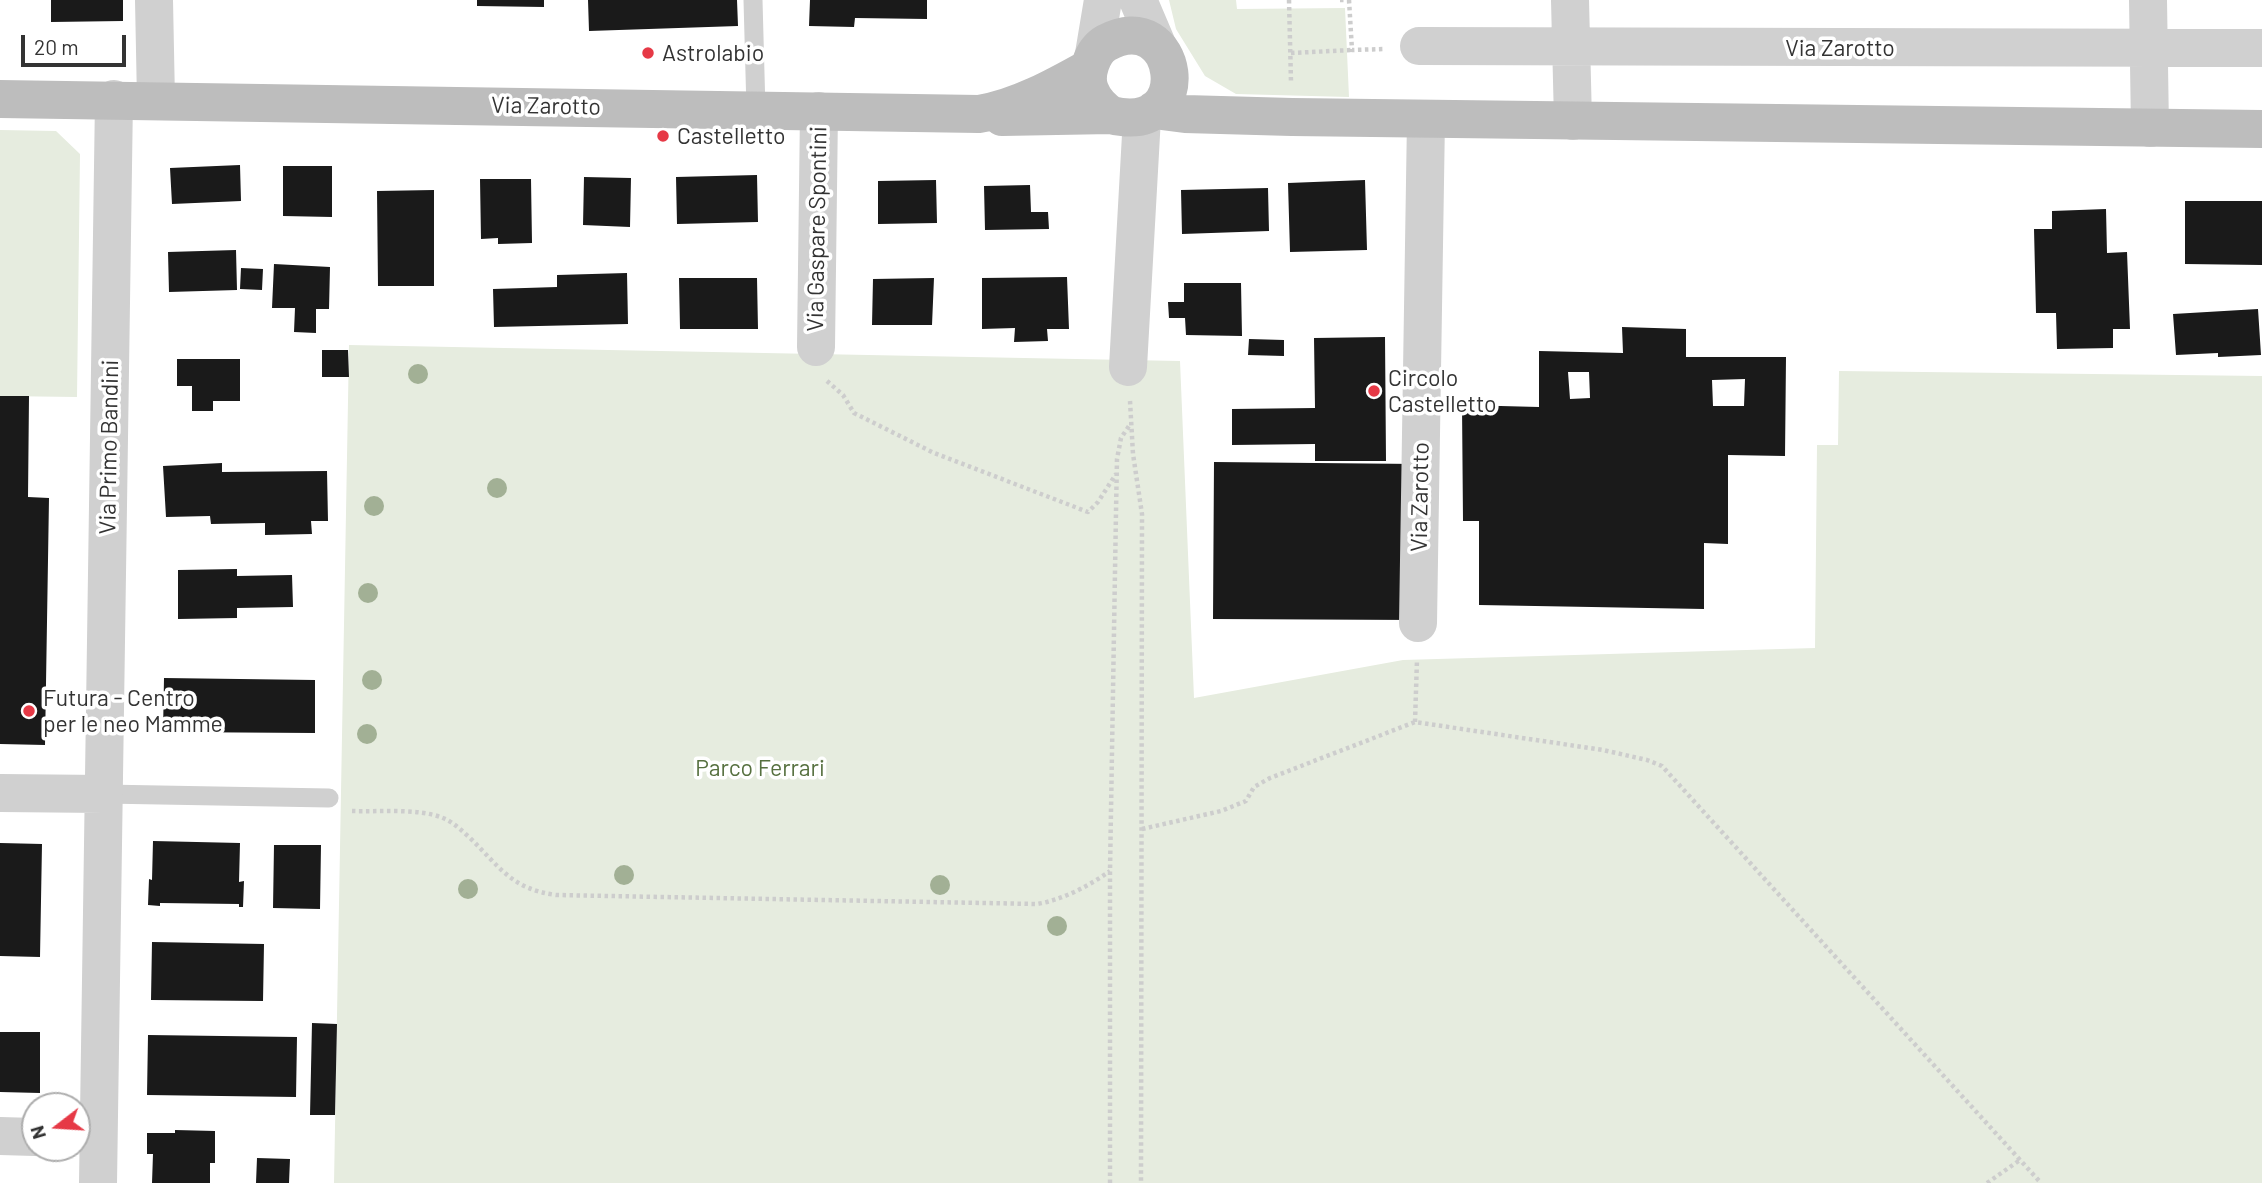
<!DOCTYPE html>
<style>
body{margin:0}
#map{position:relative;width:2262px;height:1183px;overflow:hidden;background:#fff;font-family:Barlow,sans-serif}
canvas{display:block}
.north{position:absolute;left:21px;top:1092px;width:70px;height:70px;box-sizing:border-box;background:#fff;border:2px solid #adadad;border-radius:50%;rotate:253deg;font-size:19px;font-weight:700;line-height:28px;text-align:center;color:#333}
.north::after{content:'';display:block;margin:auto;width:24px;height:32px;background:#e63946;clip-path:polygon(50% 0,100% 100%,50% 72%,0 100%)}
.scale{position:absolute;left:21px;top:35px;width:105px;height:32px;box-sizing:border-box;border:4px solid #333;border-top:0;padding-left:9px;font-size:21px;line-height:24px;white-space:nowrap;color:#333;-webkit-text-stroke:5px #fff;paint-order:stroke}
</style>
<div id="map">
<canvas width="2262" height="1183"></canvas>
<div class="north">N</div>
<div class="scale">20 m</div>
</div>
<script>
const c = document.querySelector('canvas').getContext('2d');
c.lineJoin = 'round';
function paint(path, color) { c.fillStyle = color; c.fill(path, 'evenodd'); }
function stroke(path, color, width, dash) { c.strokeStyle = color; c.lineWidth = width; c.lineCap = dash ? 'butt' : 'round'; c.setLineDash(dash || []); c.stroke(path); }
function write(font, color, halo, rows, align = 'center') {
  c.font = font + ' Barlow,sans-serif'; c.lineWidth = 7; c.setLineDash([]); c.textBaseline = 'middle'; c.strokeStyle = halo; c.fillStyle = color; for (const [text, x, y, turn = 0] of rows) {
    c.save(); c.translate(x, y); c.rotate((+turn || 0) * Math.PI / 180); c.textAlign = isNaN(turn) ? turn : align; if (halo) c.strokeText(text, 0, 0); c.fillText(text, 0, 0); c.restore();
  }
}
paint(new Path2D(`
 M1169 0H1236L1237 9 1345 8 1349 97 1236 94 1205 76 1176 29Z
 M0 130 56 131 80 154 77 397 0 396Z
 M349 345 1180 361 1194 698 1403 660 1815 648 1817 445H1838L1839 371 2262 376V1183H334Z`), '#e6ecdf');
paint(new Path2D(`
 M51 0H123V21L51 22Z
 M477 0H544V7L477 6Z
 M588 0H737L738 26 589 31Z
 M810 0H927V19L855 18 854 27 809 26Z
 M240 165 241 201 172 204 170 168Z
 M283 166H332V217L283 216Z
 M757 175 758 222 677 224 676 177Z
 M584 177 631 178 630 227 583 225Z
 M480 179H531L532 243 498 244V238L481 239Z
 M936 180 937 223 878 224V181Z
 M1365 180 1367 250 1290 252 1288 183Z
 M1030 185 1031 212H1048L1049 229 985 230 984 186Z
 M1268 188 1269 231 1182 234 1181 190Z
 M434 190V286H378L377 191Z
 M2185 201H2262V265L2185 264Z
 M2106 209 2107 253 2127 252 2130 329H2113V348L2057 349 2056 313H2036L2034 229H2052V211Z
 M236 250 237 290 169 292 168 252Z
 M274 264 330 267 329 309H316V333L294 332 295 308H272Z
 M241 268 263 269 262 290 240 289Z
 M627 273 628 324 494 327 493 289 557 287V275Z
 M1067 277 1069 329H1047L1048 341 1014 342 1015 328 982 329V278Z
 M679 278H757L758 329H680Z
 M934 278 932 325H872L873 279Z
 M1184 283H1241L1242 336 1186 335 1185 318H1169L1168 302H1184Z
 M2258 309 2261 355 2218 357V353L2176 355 2173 314Z
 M1622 327 1686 329V357H1786L1785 456 1728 455V544L1704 543V609L1479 605V521H1463L1462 405 1539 407V351L1623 353ZM1568 372H1589L1590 398 1570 399ZM1745 379 1744 406H1713L1712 380Z
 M1385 337 1386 461H1315V444L1232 445V409L1315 408 1314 338Z
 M1249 339 1284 340V356L1248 355Z
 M322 350H348L349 377H322Z
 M177 359H240V401H213V411H192V386H177Z
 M0 396H29L28 497 49 498 45 745 0 744Z
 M1214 462 1417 464 1416 620 1213 619Z
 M222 463V472L327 471 328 521H311L312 534 265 535V523L211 524 210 516 166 517 163 466Z
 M237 569V576L292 575 293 607 237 608V618L178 619V570Z
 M164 678 315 680V733L163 732Z
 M153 841 240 843 239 882 244 881 243 907H239V904L160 903V906L148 905 149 879 152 880Z
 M0 843 42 844 40 957 0 956Z
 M274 845H321L320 909 273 908Z
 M152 942 264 944 263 1001 151 1000Z
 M312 1023 337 1024 335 1115H310Z
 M0 1032H40V1093L0 1092Z
 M148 1035 297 1037 296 1097 147 1095Z
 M175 1130 215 1131V1163H210V1183H152L153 1154H147V1133H175Z
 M257 1158 290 1159 289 1183H256Z`), '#1a1a1a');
stroke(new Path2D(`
 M1289 0 1291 82
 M1340 0H1349
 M1349 0 1352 50 1384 49
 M1291 53 1352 50
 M827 381 843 395 854 413 934 453 1088 512 1098 502 1116 474
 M1130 401 1133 454 1142 514 1141 1183
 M1415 722 1417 660
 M352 811C380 812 419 808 443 818 453 822 461 830 469 837 500 867 511 889 556 895L1037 904C1062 900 1089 886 1110 871
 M1142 829 1221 811 1246 801 1254 787 1270 778 1415 722 1603 750 1647 760 1662 766 2041 1183
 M1110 1183V871L1116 512 1117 459 1121 438 1131 423
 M1987 1183 2020 1160`), '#cdcdcd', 4.5, [3.5, 3.5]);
stroke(new Path2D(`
 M753 0 756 110
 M104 794 329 798`), '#d0d0d0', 19);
stroke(new Path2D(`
 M154 0 156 100
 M1138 0 1158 47
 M1570 0 1573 121
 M2148 0 2150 128
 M1419 46 2262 48
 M1094 54 1103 0
 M816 347 819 111
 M1128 367 1142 117
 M1418 623 1426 119
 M0 793 104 794
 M0 1136 35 1137
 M98 1183 114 99`), '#d0d0d0', 38);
stroke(new Path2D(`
 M0 99 979 114C1017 108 1055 87 1089 68
 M1154 110 1185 114 1292 117 2262 129
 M1002 117 1111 115C1200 137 1179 3 1106 43 1092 51 1084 75 1090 90 1094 101 1101 108 1111 115`), '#bdbdbd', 38);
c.fillStyle = '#a2b095';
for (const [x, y] of [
 [418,374],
 [497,488],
 [374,506],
 [368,593],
 [372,680],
 [367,734],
 [624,875],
 [940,885],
 [468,889],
 [1057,926]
]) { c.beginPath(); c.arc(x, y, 10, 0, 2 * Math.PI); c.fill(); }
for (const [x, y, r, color] of [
 [648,53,7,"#e63946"],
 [663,136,7,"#e63946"],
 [1374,391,7,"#e63946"],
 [29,711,7,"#e63946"]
]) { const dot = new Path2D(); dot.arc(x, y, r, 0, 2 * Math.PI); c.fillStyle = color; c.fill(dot); stroke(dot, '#fff', 2.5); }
write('23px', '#333', '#fff', [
 ["Via Zarotto",1840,48],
 ["Via Zarotto",546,106,1],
 ["Via Gaspare Spontini",817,229,-89],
 ["Via Primo Bandini",109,447,-89],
 ["Via Zarotto",1420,497,-89]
]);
write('23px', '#333', '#fff', [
 ["Astrolabio",662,53],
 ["Castelletto",677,136],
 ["Circolo",1388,378],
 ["Castelletto",1388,404],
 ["Futura - Centro",43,698],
 ["per le neo Mamme",43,724]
], 'left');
write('23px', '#56703f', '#fff', [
 ["Parco Ferrari",760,768]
]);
</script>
